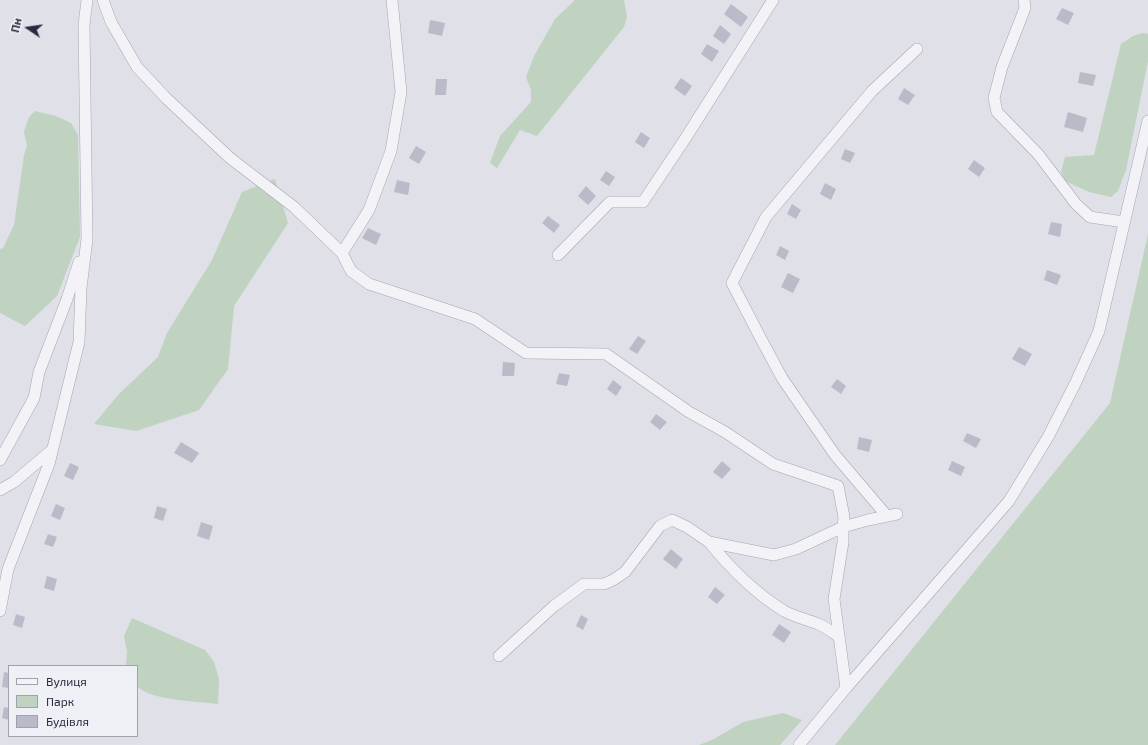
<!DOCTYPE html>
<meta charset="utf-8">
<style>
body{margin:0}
#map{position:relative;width:1148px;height:745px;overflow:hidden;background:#dfe0e8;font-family:"Exo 2",sans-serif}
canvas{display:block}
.legend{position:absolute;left:8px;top:665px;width:130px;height:72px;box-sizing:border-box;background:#eff0f6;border:1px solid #9fa1ad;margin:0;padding:5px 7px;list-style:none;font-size:12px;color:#282a40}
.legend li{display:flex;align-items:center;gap:8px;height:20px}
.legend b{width:20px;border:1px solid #9fa1ad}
.north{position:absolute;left:8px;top:8px;width:40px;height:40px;-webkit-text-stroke:3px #eff0f6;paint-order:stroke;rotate:283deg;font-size:11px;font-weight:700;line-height:16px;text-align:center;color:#282a40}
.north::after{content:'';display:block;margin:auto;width:14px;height:18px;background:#282a40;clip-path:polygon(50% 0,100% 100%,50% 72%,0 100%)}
</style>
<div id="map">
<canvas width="1148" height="745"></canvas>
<ul class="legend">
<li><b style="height:5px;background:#f2f2f7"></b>Вулиця</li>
<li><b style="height:11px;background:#c0d2c0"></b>Парк</li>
<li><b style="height:11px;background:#b9bbc8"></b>Будівля</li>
</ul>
<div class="north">Пн</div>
</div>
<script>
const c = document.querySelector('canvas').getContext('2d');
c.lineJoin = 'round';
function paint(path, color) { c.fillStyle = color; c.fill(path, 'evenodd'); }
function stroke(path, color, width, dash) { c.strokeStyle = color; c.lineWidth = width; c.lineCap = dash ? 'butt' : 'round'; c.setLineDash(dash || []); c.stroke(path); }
paint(new Path2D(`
 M575 0H624L627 16 624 27 537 136 520 130 497 168 490 163 500 136 531 102V90L526 77 534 56 555 19Z
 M1143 33 1148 34V61L1126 170 1118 191 1111 197 1089 192 1065 181 1061 172 1065 157 1094 155 1121 44 1133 36Z
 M35 111 56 116 71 123 78 135 80 237 57 296 25 326 0 313V249L3 248 14 225 24 155 27 146 24 132 29 117Z
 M275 179 288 223 234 306 228 369 199 410 136 431 94 424 118 395 158 357 167 333 212 260 242 192Z
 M1148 234V745H835L1110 403Z
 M132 618 205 650 214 662 219 679 218 704C197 701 151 701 137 686V666H126L127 652 124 636Z
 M783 713 802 720 780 745H699L714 739 743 722Z`), '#c0d2c0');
paint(new Path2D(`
 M731 4 748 17 741 27 724 14Z
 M1062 8 1074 13 1068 25 1056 19Z
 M430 20 445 23 442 36 428 33Z
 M720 25 731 34 724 44 713 36Z
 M707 44 719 51 712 62 701 54Z
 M1080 72 1096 75 1093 86 1078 83Z
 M681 78 692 86 685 96 674 88Z
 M436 79H447L446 95H435Z
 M904 88 915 95 908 105 898 99Z
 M1068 112 1087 118 1083 132 1064 127Z
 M641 132 650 138 644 148 635 142Z
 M416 146 426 152 419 164 409 158Z
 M845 149 855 153 850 163 841 159Z
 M974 160 985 168 979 177 968 169Z
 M606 171 615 177 609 186 600 180Z
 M397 180 410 183 408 195 394 192Z
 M825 183 836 189 831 200 820 194Z
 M586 186 596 196 588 205 578 196Z
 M792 204 801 210 796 219 787 214Z
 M548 216 560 225 554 233 542 223Z
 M1051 222 1062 224 1060 237 1048 234Z
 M368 228 381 234 376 245 362 238Z
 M780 246 789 251 785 260 776 255Z
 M1047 270 1061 275 1057 285 1044 280Z
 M788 273 800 279 793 293 781 287Z
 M638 336 646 341 637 354 629 349Z
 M1019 347 1032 354 1025 366 1012 359Z
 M503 362 515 363 514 376H502Z
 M559 373 570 375 567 386 556 384Z
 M837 379 846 386 841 394 831 387Z
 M613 380 622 387 616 396 607 389Z
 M656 414 667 422 660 430 650 422Z
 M967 433 981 439 976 448 963 441Z
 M859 437 872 440 869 452 857 449Z
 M181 442 199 453 192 463 174 453Z
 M722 461 731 469 722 479 713 472Z
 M952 461 965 467 961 476 948 470Z
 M70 463 79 467 73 480 64 476Z
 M56 504 65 508 60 520 51 516Z
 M157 506 167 509 163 521 154 518Z
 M201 522 213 526 209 540 197 536Z
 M48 534 57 537 53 547 44 544Z
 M671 549 683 559 676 569 663 559Z
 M47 576 57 579 54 591 44 588Z
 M715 587 725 595 717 604 708 597Z
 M16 614 25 617 22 628 13 625Z
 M581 615 588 619 583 630 576 626Z
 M779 624 791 632 784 643 772 635Z
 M4 672 9 673V688L2 687Z
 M4 707 9 708V720L2 718Z`), '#b9bbc8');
const minor = new Path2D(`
 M103 0 111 22 137 67 166 98 230 158 294 207 342 253
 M392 0 401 92 391 151 369 210 342 253 351 271 369 284 475 319 526 353 606 354 689 412 725 432 773 464 838 486 844 517 843 527V542L834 599 846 688
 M1024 0 1025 8 1002 67 994 98 997 112 1038 154 1076 204 1090 217 1124 222
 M558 255 610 202H643L685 139 773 0
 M0 460 34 398 39 372 67 299 79 262
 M0 490 14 482 52 450
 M887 516 835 455 782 378 760 337 732 283 766 217 872 91 917 49
 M709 542C730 568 755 593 784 611 795 617 806 619 818 624 826 627 832 632 839 637
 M0 611 8 569 49 464 79 342 81 288 87 239 84 25 87 0
 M499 656 554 606 584 584H604L613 580 625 572 660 526 672 520 687 527 709 542 774 555 796 549 843 527 868 520 897 514
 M799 745 846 688 1009 501 1048 437 1076 382 1099 331 1148 121`);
stroke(minor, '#a4a6b2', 12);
stroke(minor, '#f2f2f7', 11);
</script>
